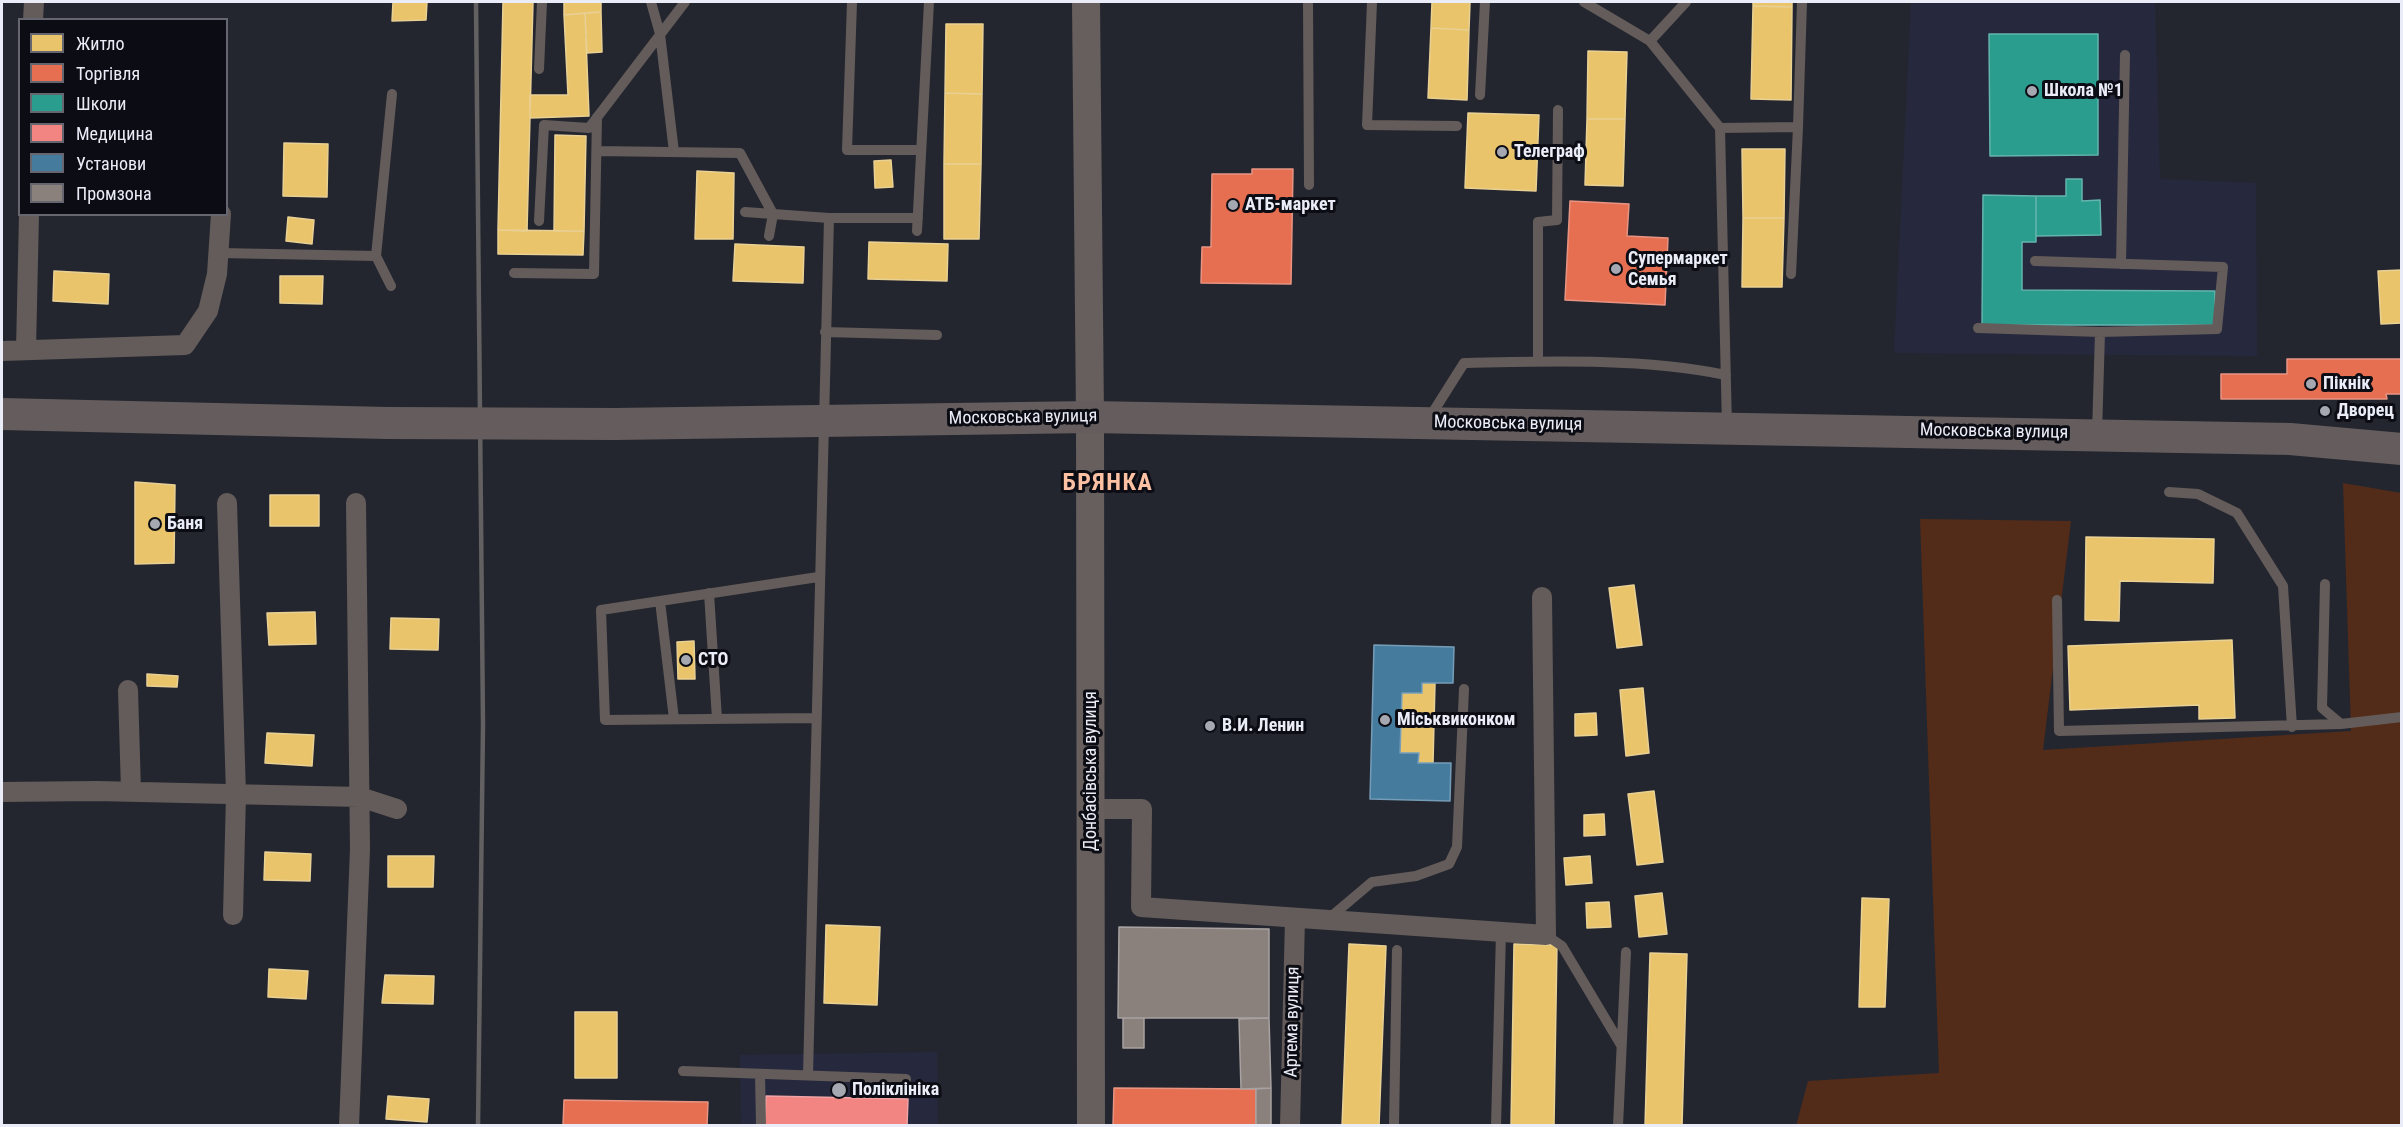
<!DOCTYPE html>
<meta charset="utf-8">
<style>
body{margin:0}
#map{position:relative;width:2403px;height:1127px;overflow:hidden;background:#24262f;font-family:"Roboto Condensed",sans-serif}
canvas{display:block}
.frame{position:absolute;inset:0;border:3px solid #eaecf7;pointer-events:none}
.legend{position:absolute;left:18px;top:18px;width:210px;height:198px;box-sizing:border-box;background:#0c0d14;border:2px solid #65666f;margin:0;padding:8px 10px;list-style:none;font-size:18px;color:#eaecf7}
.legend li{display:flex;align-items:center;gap:12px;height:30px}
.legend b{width:30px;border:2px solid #65666f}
</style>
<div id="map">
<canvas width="2403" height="1127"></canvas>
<div class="frame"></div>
<ul class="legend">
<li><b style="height:16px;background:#e9c46a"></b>Житло</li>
<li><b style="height:16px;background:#e76f51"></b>Торгівля</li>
<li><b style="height:16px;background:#2a9d8f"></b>Школи</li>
<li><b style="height:16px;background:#f28482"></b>Медицина</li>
<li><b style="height:16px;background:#457b9d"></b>Установи</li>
<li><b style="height:16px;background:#8a817c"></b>Промзона</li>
</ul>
</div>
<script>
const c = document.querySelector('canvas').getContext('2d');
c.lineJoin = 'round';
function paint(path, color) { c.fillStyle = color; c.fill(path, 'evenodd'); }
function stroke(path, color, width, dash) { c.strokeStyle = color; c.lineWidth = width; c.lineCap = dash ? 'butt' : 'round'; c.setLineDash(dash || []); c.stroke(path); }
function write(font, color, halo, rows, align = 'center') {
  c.font = font + ' "Roboto Condensed",sans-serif'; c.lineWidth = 6; c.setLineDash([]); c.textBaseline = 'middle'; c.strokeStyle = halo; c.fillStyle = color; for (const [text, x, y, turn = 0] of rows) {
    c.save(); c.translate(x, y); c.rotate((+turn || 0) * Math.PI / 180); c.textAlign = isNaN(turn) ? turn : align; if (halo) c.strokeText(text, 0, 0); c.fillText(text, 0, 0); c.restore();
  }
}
paint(new Path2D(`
 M1911 2H2155L2160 179 2256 183 2257 356 1894 353Z
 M937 1052 938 1125H741L740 1055Z`), '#26293d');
paint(new Path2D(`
 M2343 483 2401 493V1125L1796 1126 1808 1081 1939 1073 1920 519 2071 521 2043 750 2351 731Z`), '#522c19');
const homes = new Path2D(`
 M393 2H427L426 20 392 21Z
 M503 2H533L527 231 498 230Z
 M564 2H601V12L564 15Z
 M1432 2H1470L1469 30 1431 28Z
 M1753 2H1792V7L1753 6Z
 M1753 6 1792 7 1791 100 1751 99Z
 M601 12 602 52 587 53 585 13Z
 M585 13 589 116 530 118V95H568L564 15Z
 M946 24H983L982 94 945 93Z
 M1431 28 1469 30 1467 100 1428 98Z
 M1588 51 1627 52 1625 119H1587Z
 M945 93 982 94 981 164H944Z
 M1468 113 1539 115 1536 191 1465 188Z
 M1587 119H1625L1623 186 1585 185Z
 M555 135 586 136 584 231H554Z
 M284 143 328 144 327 197 283 196Z
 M1742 149H1785L1784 218H1743Z
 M891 160 893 187 875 188 874 161Z
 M944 164H981L979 239H944Z
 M697 171 734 173 733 239H695Z
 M288 217 314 220 312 244 286 241Z
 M1743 218H1784L1782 287H1742Z
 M498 230 584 231 583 255 498 254Z
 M869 242 948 244 947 281 868 279Z
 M735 244 804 247 803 283 733 281Z
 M2402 270V323L2381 324 2378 271Z
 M54 271 109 274 108 304 53 301Z
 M280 276H323L322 304 280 303Z
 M135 482 175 485 174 563 135 564Z
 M270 495H319V526H270Z
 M2086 537 2214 539 2213 583 2120 581 2119 621 2085 620Z
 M1634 585 1642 645 1617 648 1609 588Z
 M315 612 316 644 269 645 267 613Z
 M391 618 439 619 438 650 390 649Z
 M2232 640 2235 718 2199 719V705L2070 710 2068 646Z
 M694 641 695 679H678L677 642Z
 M147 674 178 676 177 687 147 686Z
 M1422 683H1435L1433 763H1418L1419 753H1400L1402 693H1422Z
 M1643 688 1649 753 1626 756 1620 690Z
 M1596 713 1597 735 1575 736V714Z
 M267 733 314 735 312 766 265 763Z
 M1654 791 1663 862 1637 865 1628 794Z
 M1604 814 1605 835 1584 836V815Z
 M265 852 311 854 310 881 264 880Z
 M388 856H434L433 887H388Z
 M1590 856 1592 883 1566 885 1564 858Z
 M1662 893 1667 934 1639 937 1635 896Z
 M1862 898 1889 899 1885 1007H1859Z
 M1609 902 1611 927 1587 928 1586 903Z
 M826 925 880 927 877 1005 824 1003Z
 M1349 944 1386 946 1379 1126H1342Z
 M1514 944 1557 945 1554 1126H1511Z
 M1650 953 1687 954 1682 1126H1645Z
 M269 969 308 971 306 999 268 997Z
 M385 975 434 976 433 1004 382 1003Z
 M575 1012H617V1078H575Z
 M388 1096 429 1099 427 1122 386 1119Z`);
paint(homes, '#e9c46a');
stroke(homes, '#e9d094', 1.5);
const shops = new Path2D(`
 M1252 169H1293L1291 284 1201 283 1202 247H1211L1212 174H1252Z
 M1570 201 1629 204 1627 236 1668 238 1665 305 1565 300Z
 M2287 359H2402V394H2386L2387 399H2221V374H2287Z
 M1114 1088 1256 1089V1126H1113Z
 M564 1100 708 1102 707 1126H563Z`);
paint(shops, '#e76f51');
stroke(shops, '#e89483', 1.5);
const schools = new Path2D(`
 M1989 34H2098V155L1990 156Z
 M2066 179H2082V201L2100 200 2101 235 2036 236V196H2066Z
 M1983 195 2036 196V242H2022V290L2215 291V325H1982Z`);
paint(schools, '#2a9d8f');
stroke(schools, '#64b5ae', 1.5);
const health = new Path2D(`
 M766 1096 908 1099 907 1126H765Z`);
paint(health, '#f28482');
stroke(health, '#f0a3a5', 1.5);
const public = new Path2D(`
 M1374 645 1454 647 1453 683H1422V693H1402L1400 753H1419L1418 763H1451L1450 801 1370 799Z`);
paint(public, '#457b9d');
stroke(public, '#769db8', 1.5);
const industry = new Path2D(`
 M1119 927 1269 929V1018H1118Z
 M1123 1018H1144V1048H1123Z
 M1269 1018 1271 1088 1241 1089 1239 1019Z
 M1271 1088V1126H1256V1089Z`);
paint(industry, '#8a817c');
stroke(industry, '#a7a1a1', 1.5);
stroke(new Path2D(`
 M651 2 660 34 674 152
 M852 2 847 150H921
 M1308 2 1309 185
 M1372 2 1367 125 1457 126
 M1584 2 1650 41
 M1686 2 1650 41 1720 128
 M539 69 542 2
 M1480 95 1485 2
 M1798 127 1802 2
 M597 151 740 153 773 214 769 236
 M745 212 829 218
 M539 221 544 125 589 128 685 2
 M917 231 929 2
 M219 253 376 256 392 94
 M376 256 391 286
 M2121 264 2125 55
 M514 273 594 274 597 117
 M1978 328 2100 332 2217 329 2223 267 2035 261
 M825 332 937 335
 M1538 361V222L1557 220 1558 110
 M1428 420 1464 363C1549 361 1643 358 1726 375
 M1727 427 1720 128 1798 127 1791 274
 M2097 434 2100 332
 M2169 492 2198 494 2237 513 2283 586 2292 727
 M2325 584 2322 708 2341 724 2402 717
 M709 593 717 719
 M2057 600 2059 731 2341 724
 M660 601 674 719
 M815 718 605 720 601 610 818 577
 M1327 920 1372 882 1416 876 1449 864 1457 847 1464 689
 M1546 935 1562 946 1621 1045
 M683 1071 906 1079
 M760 1074 761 1126
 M808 1075 829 218H918
 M1394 1126 1397 950
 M1496 1126 1501 932
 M1618 1126 1626 952`), '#645c5a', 10);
stroke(new Path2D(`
 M33 20 34 2
 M26 350 29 214
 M2 351 185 345 208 311 217 274 221 214
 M227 503 236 794 233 915
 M128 690 131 791
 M2 792 96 791 360 797 397 809
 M1091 809H1142L1141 907 1546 935 1542 597
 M349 1126 360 849 356 503
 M1290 1126 1295 918`), '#645c5a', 20);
stroke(new Path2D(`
 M1086 2 1090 417 1091 1126`), '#665f5e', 28);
stroke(new Path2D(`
 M2 414 387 423
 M615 424 1090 417 2290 439 2402 449`), '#655d5d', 32);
stroke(new Path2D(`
 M476 2 483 725 478 1126`), '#626061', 4.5);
stroke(new Path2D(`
 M387 423 615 424`), '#655d5d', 32);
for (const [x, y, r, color] of [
 [2032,91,6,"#a5a7b1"],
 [1502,152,6,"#a5a7b1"],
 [1233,205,6,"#a5a7b1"],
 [1616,269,6,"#a5a7b1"],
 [2311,384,6,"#a5a7b1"],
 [2325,411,6,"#a5a7b1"],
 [155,524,6,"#a5a7b1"],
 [686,660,6,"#a5a7b1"],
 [1385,720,6,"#a5a7b1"],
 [1210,726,6,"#a5a7b1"],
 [839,1090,8,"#a5a7b1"]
]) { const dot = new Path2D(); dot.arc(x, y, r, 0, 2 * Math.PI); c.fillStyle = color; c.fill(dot); stroke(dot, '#0c0d14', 2); }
write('bold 18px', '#eaecf7', '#0c0d14', [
 ["Школа №1",2044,91],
 ["Телеграф",1514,152],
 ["АТБ-маркет",1245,205],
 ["Супермаркет",1628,259],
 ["Семья",1628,280],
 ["Пікнік",2323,384],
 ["Дворец",2337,411],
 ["Баня",167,524],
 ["СТО",698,660],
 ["Міськвиконком",1397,720],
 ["В.И. Ленин",1222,726],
 ["Поліклініка",852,1090]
], 'left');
write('18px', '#eaecf7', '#0c0d14', [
 ["Московська вулиця",1023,418,-1],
 ["Московська вулиця",1508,424,1],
 ["Московська вулиця",1994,432,1],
 ["Донбасівська вулиця",1091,771,-90],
 ["Артема вулиця",1293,1022,-89]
]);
c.letterSpacing = '1.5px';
write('bold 24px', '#fcc0a3', '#0c0d14', [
 ["БРЯНКА",1108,484]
]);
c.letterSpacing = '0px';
</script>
